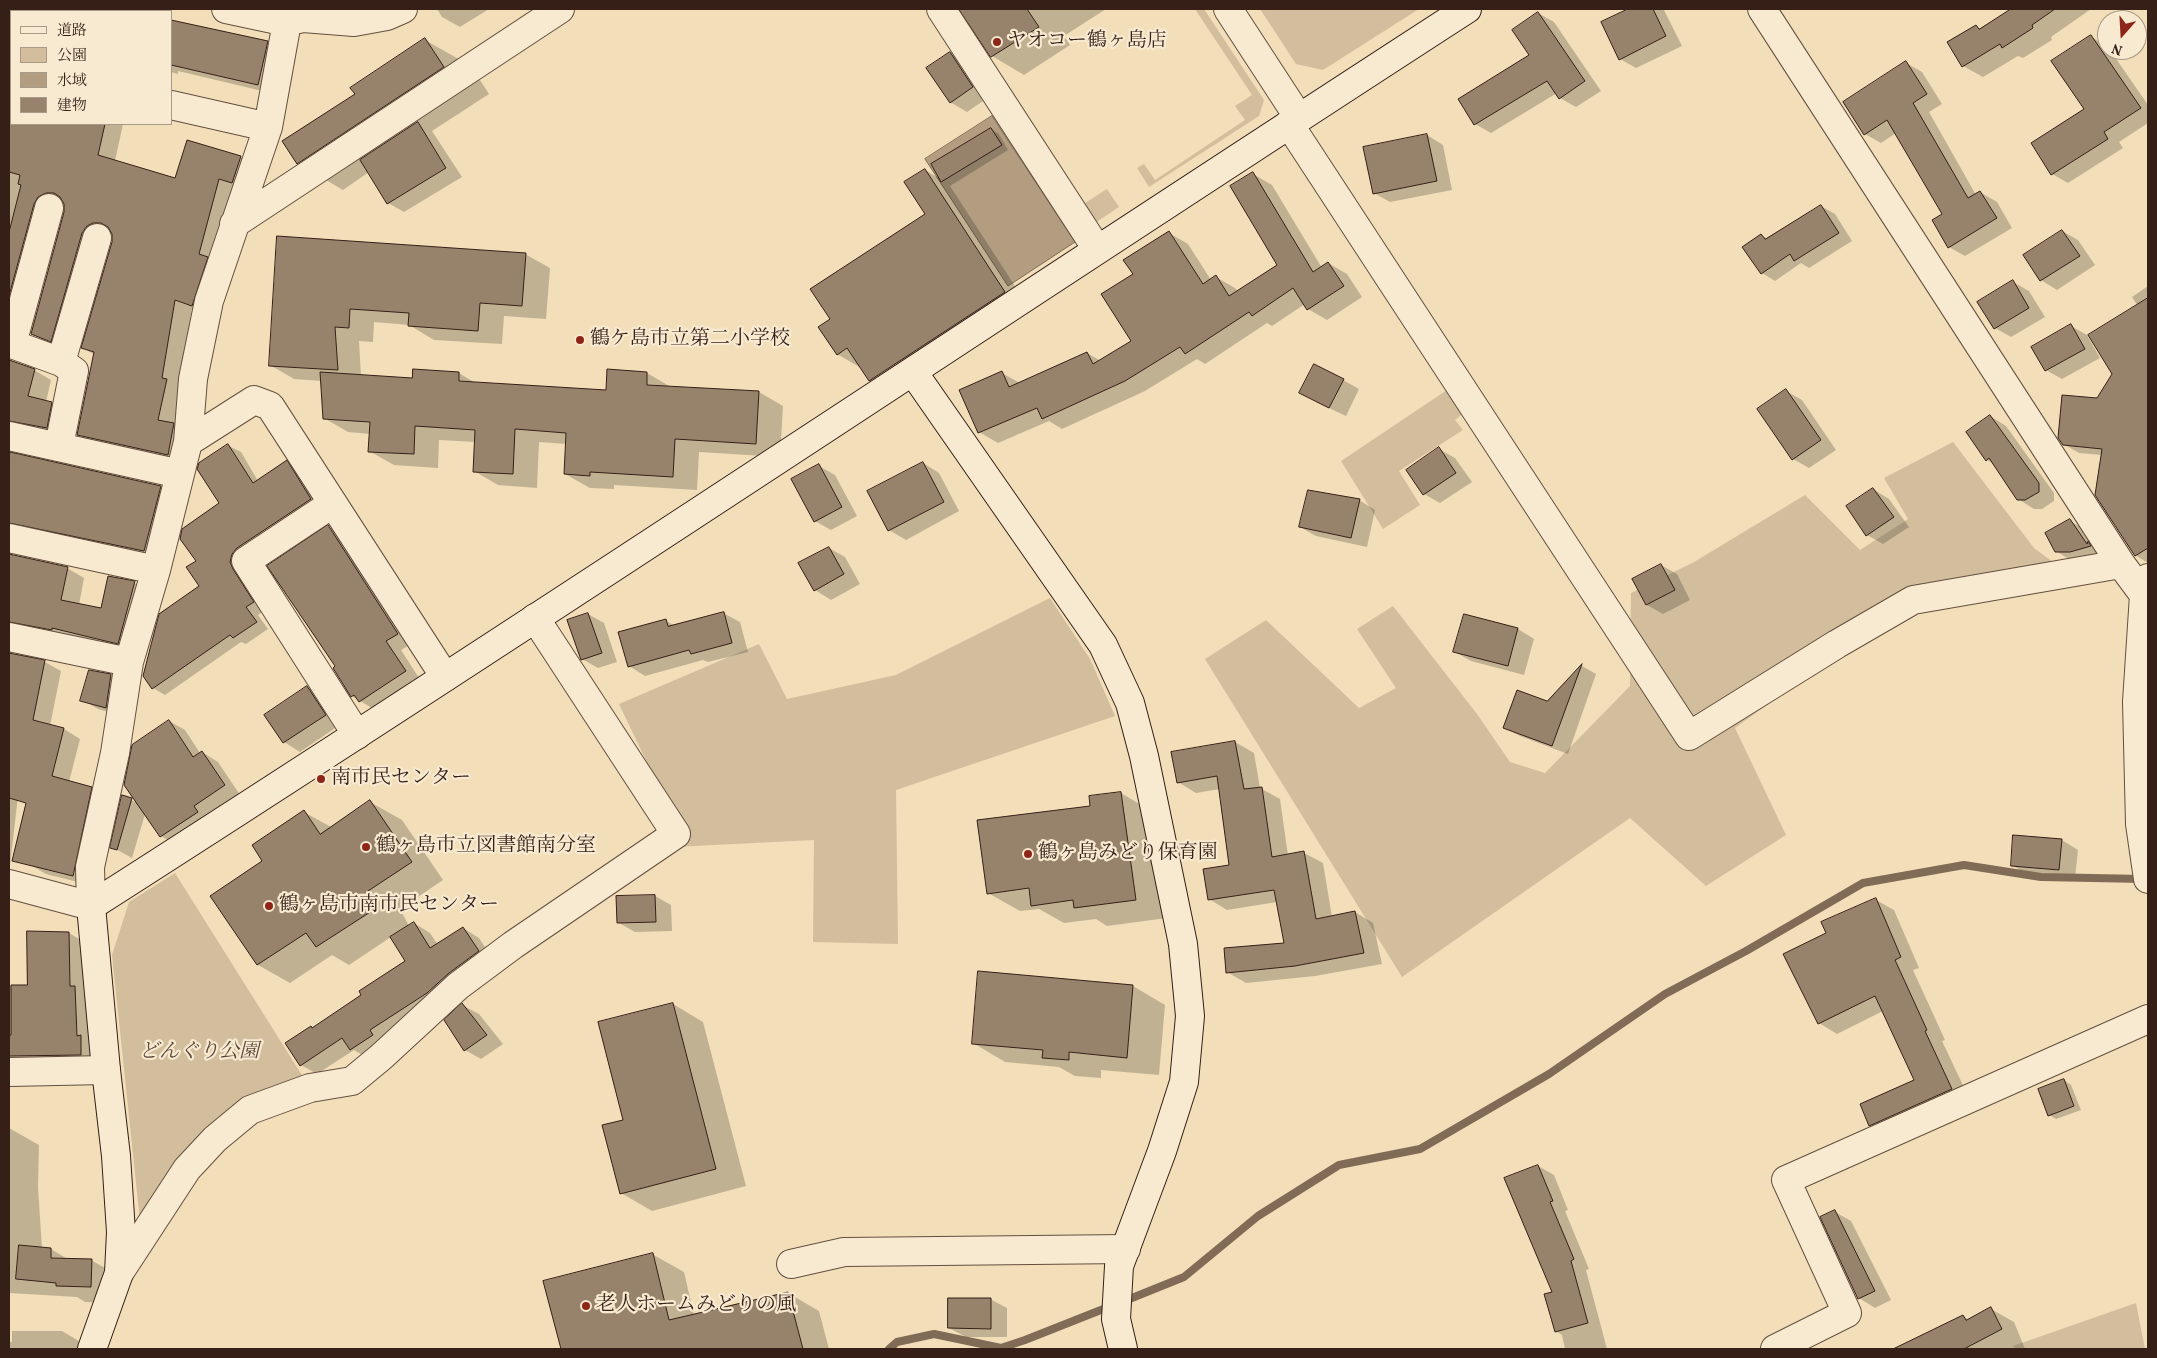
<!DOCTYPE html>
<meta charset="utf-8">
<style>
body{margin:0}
#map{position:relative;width:2157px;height:1358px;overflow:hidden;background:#f2deb8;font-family:Vollkorn,"Noto Serif JP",serif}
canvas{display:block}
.frame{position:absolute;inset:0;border:10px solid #351f17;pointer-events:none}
.legend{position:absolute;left:10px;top:10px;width:162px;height:115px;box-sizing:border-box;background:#f7ead1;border:1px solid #a99987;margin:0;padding:6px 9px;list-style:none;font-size:15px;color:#351f17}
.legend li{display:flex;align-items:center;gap:10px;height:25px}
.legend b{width:25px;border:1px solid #a99987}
.north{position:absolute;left:2097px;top:10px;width:50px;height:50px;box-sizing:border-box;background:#f7ead1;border:1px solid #a99987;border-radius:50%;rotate:199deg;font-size:14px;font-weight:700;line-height:20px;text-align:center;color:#351f17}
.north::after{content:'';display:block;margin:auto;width:18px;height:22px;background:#8f2418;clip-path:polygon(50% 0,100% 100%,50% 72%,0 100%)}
</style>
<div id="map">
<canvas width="2157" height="1358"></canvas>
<div class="frame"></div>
<ul class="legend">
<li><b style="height:6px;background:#f7ead1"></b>道路</li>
<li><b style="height:14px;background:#d2be9d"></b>公園</li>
<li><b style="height:14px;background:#b29d81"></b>水域</li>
<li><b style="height:14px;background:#97826b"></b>建物</li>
</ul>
<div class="north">N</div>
</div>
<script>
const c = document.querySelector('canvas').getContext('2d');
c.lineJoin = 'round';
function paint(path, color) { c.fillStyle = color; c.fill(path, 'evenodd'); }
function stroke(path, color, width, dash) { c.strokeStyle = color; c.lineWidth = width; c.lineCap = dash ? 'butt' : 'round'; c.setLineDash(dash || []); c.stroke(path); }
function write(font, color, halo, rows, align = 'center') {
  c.font = font + ' Vollkorn,"Noto Serif JP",serif'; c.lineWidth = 4.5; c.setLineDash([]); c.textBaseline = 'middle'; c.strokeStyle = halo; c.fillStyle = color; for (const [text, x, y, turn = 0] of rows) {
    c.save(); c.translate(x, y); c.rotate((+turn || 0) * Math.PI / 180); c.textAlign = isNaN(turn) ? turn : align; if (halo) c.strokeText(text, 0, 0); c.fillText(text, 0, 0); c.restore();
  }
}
paint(new Path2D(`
 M951 9H959L1085 203 1107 189 1119 207 1092 225Z
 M1195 9H1204L1264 100 1259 116 1149 187 1137 168 1144 164 1155 180 1245 120 1235 106 1252 95Z
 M1260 9H1419L1323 70 1296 64Z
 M1453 386 1467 410 1455 420 1463 430 1399 471 1420 505 1383 529 1341 461Z
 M1953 442 2034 548 2073 577 1916 609 1818 668 1735 728 1786 835 1706 886 1630 818 1402 977 1205 659 1266 620 1359 708 1396 688 1357 629 1393 606 1477 714 1510 762 1545 773 1630 686 1631 593 1694 562 1805 495 1860 550 1908 519 1884 478Z
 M1050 598 1090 659 1115 716 896 790 898 944 813 942 814 840 674 847 652 773 619 704 759 644 787 699 896 675Z
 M175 873 310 1088 250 1110 140 1221 112 955 129 902Z
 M2136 1303 2145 1349H2015L2013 1346Z`), '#d2be9d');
const water = new Path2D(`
 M992 116 1075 242 1008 286 925 159Z`);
paint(water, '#b29d81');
stroke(water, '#806b57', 1);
paint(new Path2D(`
 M108 9H117L128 11H108Z
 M437 9H489L460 27 442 17Z
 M961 9H1106L1064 36 1070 45 1024 75 992 56Z
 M1631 9 1664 10 1682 46 1636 68 1620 59 1602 23Z
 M2013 9H2091L2051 37 2052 40 2023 58 2018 56 1983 77 1963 66 1976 26 1981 29Z
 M1538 13 1554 22 1601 91 1576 107 1560 98 1557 93 1491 133 1475 124 1531 56Z
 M9 21H11L10 81 11 124H123L115 161 176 180 241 157 257 166 209 314 192 308 179 387 183 390 175 425 190 434 185 464 95 444 79 434 95 355 83 348 113 243 112 232 103 236 67 350 49 343 32 334 65 212 64 202 54 207 10 357 13 362 34 370 51 380 46 402 68 413 63 437 10 443 12 454 160 487 177 497 161 560 10 545 12 556 67 568 84 578 79 605 102 610 134 583 151 592 135 652 10 644 12 655 45 662 61 671 50 726 64 729 80 739 69 782 91 788 108 798 90 885 46 874 29 864 30 780 20 779 9 874Z
 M171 21 267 42 284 52 275 94 178 71V74L171 72Z
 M2091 37 2107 46V50H2110L2148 105V123L2119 142 2123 148 2068 183 2052 174 2086 110Z
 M425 40 471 66 489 94 432 131 462 177 404 212 388 203 369 172 343 190 297 163 356 95Z
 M950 53 966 63 989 97 967 112 950 102Z
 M1906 63 1922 72 1942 104 1929 112 1976 195 1980 192 1997 202 2012 228 1965 256 1949 247 1943 215 1896 133 1881 143 1865 134Z
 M991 129 999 134 1008 150 950 186 1028 306 893 394 869 381 861 368 837 354 832 319 926 214 925 170 942 180Z
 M1427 135 1443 145 1452 190 1390 202 1374 193Z
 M1253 174 1272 185 1322 268 1328 263 1347 274 1362 297 1327 320 1308 309 1305 304 1272 326 1267 323 1205 364 1197 359 1145 391 1062 429 1049 421 998 443 979 432 1002 373 1020 383 1087 353 1101 361 1133 342 1134 274 1169 233 1188 244 1211 280 1216 277 1235 288 1238 292 1279 265Z
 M1821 206 1835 214 1852 241 1809 268 1801 263 1775 281 1762 273 1761 235 1768 239Z
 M2062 231 2078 240 2095 265 2057 290 2041 280 2025 255Z
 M278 238 525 254 550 268 546 319 504 316 502 344 434 340 409 325 374 322 373 342 359 341 361 376 414 379V371L459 373 477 384 607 391 609 371 647 373 671 387 759 392 783 406 780 457 699 452 697 490 614 485V489L590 488 565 474 567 444 539 442 537 488 498 485 474 471 476 442 439 440 438 468 394 465 369 451 370 434 348 432 324 418 322 381 294 379 270 365Z
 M2013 282 2029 291 2045 317 2011 337 1995 328Z
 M2148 286 2147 511 2148 563 2135 555 2102 455 2079 453 2063 444 2097 399 2113 374 2138 306 2132 297Z
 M2071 326 2087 335 2100 358 2062 379 2046 370Z
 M1343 380 1359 389 1346 416 1316 402Z
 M1786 391 1802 400 1836 450 1809 468 1793 459Z
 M1990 416 2006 426 2054 493V501L2042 509H2034L2018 499 1994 464 1987 460Z
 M229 446 241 452 258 481 287 462 299 469 323 506 249 554 265 610 258 615 268 629 246 644 241 642 165 695 153 688 201 587 197 561 221 504Z
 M1439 449 1455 458 1472 482 1440 503 1424 494Z
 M923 463 939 473 959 511 906 540 889 530Z
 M819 466 835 475 857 516 831 530 815 521Z
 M1873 489 1889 499 1909 527 1883 544 1867 535Z
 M1359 500 1375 510 1367 547 1316 536 1300 527Z
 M2070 521 2086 530 2106 555 2072 561 2056 551Z
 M328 527 344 536 413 643 401 650 421 681 375 710 352 696 335 668 337 667Z
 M829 548 845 557 860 584 831 600 815 590Z
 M1661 565 1677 574 1690 600 1663 614 1647 605 1634 579Z
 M723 613 740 622 748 652 708 662 703 660 645 676 629 666 665 620 675 626Z
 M588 614 604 623 617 662 598 668 582 659Z
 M1464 615 1518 629 1534 639 1524 675 1471 661 1455 652Z
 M1582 666 1596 674 1568 754 1520 736 1505 728 1548 703Z
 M89 671 111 675 127 685 122 716 98 709 82 700Z
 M307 687 323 696 341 724 300 752 284 742 266 715Z
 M169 721 185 730 200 753 202 752 218 762 240 795 177 846 161 836 145 814 132 858 112 847 123 797 138 803Z
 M1235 742 1254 753 1260 788 1280 799 1288 856 1304 853 1323 863 1332 917 1355 912 1373 923 1382 964 1315 976 1246 983 1227 972 1286 944 1277 902 1227 910 1209 899 1231 866 1220 789 1196 793 1178 782Z
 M1121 793 1153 812 1167 918 1107 926 1096 919 1064 923 1039 909 1020 911 988 893 1091 807 1090 797Z
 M370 802 402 820 443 880 400 909 409 926 414 923 430 933 438 945 463 928 479 938 494 961 367 1058 354 1050 317 1074 301 1065 313 1029 407 962 391 937 349 965 332 955 290 983 258 965 212 897 264 861 304 812 331 827Z
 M2062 840 2078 850 2075 878 2028 875 2012 865Z
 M655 896 671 905 672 931 635 932 619 923Z
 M1876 900 1894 910 1919 968 1913 970 1945 1040 1942 1041 1970 1100 1889 1136 1870 1125 1915 1081 1883 1011 1837 1034 1819 1023 1828 933Z
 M28 933H69L86 943 98 1064 9 1069V986H28Z
 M1133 986 1165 1005 1159 1075 1101 1070V1078L1075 1076 1059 1067 1005 1062 973 1043Z
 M673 1004 703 1022 746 1186 652 1211 621 1193 624 1121Z
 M462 1005 479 1014 503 1044 481 1059 465 1050 446 1020Z
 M2064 1080 2071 1085 2081 1110 2056 1119 2049 1115Z
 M9 1128 39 1145 38 1187 42 1248 51 1249 69 1260H91L119 1276V1303L85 1302 77 1297 9 1293Z
 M1538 1166 1554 1175 1568 1210 1565 1211 1589 1269 1586 1270 1607 1349H1565L1562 1335 1556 1331 1553 1293Z
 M1835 1212 1851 1221 1891 1300 1875 1308 1859 1298Z
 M652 1254 684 1272 694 1315 788 1293 819 1311 829 1349H562L544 1282Z
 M990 1299 1007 1308V1337H966L949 1328Z
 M1991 1309 2014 1322 2025 1349H1918L1913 1341 1963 1316 1969 1320Z
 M12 1331H62L89 1347V1349H9V1342H12Z`), '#0003');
stroke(new Path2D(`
 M1122 1302 1184 1277 1258 1216 1339 1165 1420 1149 1549 1074 1665 994 1746 951 1863 883 1964 865 2041 877 2144 879
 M889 1349 897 1342 934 1334 1001 1348 1025 1340 1111 1306`), '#806b57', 8);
const building = new Path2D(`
 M959 9H1027L1039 27 991 57Z
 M1628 9H1653L1666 36 1619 60 1601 22Z
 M2011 9H2055L2032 25 2033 28 2002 48 2000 44 1962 67 1947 42 1976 25 1979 29Z
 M1538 12 1585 81 1559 99 1547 81 1474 125 1458 99 1529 55 1512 30Z
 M171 20 268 41 258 85 171 65Z
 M2091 35 2141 108 2104 132 2108 139 2051 175 2031 143 2084 109 2051 61Z
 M425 38 444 67 297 164 282 141 355 94 350 88Z
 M950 52 973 87 950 103 926 68Z
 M1906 61 1927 94 1913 103 1968 198 1980 191 1997 218 1948 248 1932 220 1942 214 1887 120 1864 135 1843 102Z
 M418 122 446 168 387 204 360 160Z
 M9 124H105L98 155 175 178 187 140 241 156 232 183 219 179 199 254 208 257 192 306 175 300 162 378 167 379 158 420 174 423 168 455 77 435 94 352 81 348 112 242V234L108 227 101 223H93L87 226 82 233 51 342 31 334 64 212V204L60 197 54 193H46L38 197 34 204 9 296V232L21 185 18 184 20 175 9 172Z
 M991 128 1002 145 941 182 931 164Z
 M1427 134 1437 181 1373 194 1363 147Z
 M925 169 1005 292 869 381 847 348 837 355 818 327 830 319 810 289 925 214 904 182Z
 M1253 172 1313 272 1328 262 1344 286 1307 310 1293 288 1252 316 1249 312 1185 354 1180 347 1125 381 1042 419 1037 408 978 433 959 390 1002 371 1009 387 1087 352 1093 364 1131 341 1101 294 1133 274 1123 260 1169 231 1203 284 1216 275 1229 296 1277 265 1230 186Z
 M1821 205 1839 233 1794 261 1790 254 1761 274 1742 247 1761 234 1765 239Z
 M2062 230 2080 256 2040 281 2023 255Z
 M277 236 526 253 522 306 480 303 478 331 408 326 409 313 350 309 349 328 335 327 338 370 269 366Z
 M2013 280 2029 308 1994 329 1977 302Z
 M2148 298V548L2135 556 2095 495 2102 449 2063 445 2058 438 2062 395 2097 398 2112 374 2088 335Z
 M2071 324 2085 349 2045 371 2031 347Z
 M9 360 35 369 28 396 52 402 47 428 9 421Z
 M1314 364 1344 379 1329 408 1299 393Z
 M413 369 459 372V381L606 390 607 369 647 372V385L759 391 756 444 675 439 673 477 590 472V476L564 474 566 433 515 429 513 474 473 472 475 430 415 426 414 454 368 452 370 422 323 419 320 372 412 378Z
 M1786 389 1821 440 1792 460 1757 409Z
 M1990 415 2039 483V492L2025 500H2017L1989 458 1986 461 1966 432Z
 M228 444 253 483 287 460 311 499 237 548 232 554 230 562 233 569 254 602 246 607 257 622 233 638 230 635 152 689 143 676 159 614 199 586 186 567 196 561 180 539 182 529 219 503 197 469 199 463Z
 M1439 447 1456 473 1423 495 1406 470Z
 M10 452 161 486 144 551 9 523Z
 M923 462 944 502 888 531 867 491Z
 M819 464 842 507 814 522 791 479Z
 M1873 488 1894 517 1866 536 1846 506Z
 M1308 490 1360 499 1351 538 1299 527Z
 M2070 519 2087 544 2088 541 2091 546 2070 552H2055L2045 533Z
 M328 525 398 634 386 641 406 671 359 702 354 695 351 697 333 668 335 666 267 566Z
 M829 547 844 574 814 591 798 563Z
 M9 554 68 567 61 600 101 608 108 576 135 581 118 644 52 628V630L9 622Z
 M1661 564 1675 590 1646 605 1632 579Z
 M724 612 732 643 691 654 689 650 628 667 618 632 666 619 668 626Z
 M588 613 602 653 581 660 567 620Z
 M1464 614 1518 628 1508 666 1453 652Z
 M9 653 45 660 33 720 64 728 52 776 92 787 73 876 12 861 26 803 9 798Z
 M1582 664 1552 746 1503 728 1517 690 1547 701Z
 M89 670 111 674 106 708 80 701Z
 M307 686 326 715 283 743 264 715Z
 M169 720 193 757 202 751 225 785 194 806 198 812 160 837 124 785 132 745Z
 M1235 741 1244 789 1262 787 1272 857 1304 851 1316 919 1355 911 1364 953 1295 966 1226 973 1224 948 1284 943 1274 890 1208 900 1203 869 1229 865 1217 776 1177 783 1171 752Z
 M1121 792 1136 900 1074 908 1073 900 1031 906 1029 888 987 894 977 820 1090 806 1089 796Z
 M122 795 132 798 117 850 110 848Z
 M370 800 412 862 368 891 378 907 316 947 306 933 257 965 210 896 262 861 252 845 304 810 320 834Z
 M2013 835 2062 839 2059 870 2011 866Z
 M655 895 656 922 617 923 616 896Z
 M1876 898 1901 957 1895 960 1927 1030 1925 1031 1952 1089 1869 1126 1860 1104 1914 1080 1875 996 1818 1024 1783 954 1826 933 1821 922Z
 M414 922 430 948 463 927 479 951 449 973 427 993 370 1030 373 1035 350 1050 342 1038 300 1066 285 1043 311 1026 312 1028 361 995 359 991 405 961 390 937Z
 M27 931 69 932 70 986H75L77 1036 81 1035V1055L9 1056V1035H11V985H27Z
 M978 971 1133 985 1127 1058 1069 1052V1060L1042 1058 1043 1050 972 1044Z
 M462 1003 487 1035 464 1051 444 1020Z
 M673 1003 716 1169 620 1194 602 1125 623 1120 598 1022Z
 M2064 1079 2074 1106 2048 1116 2038 1089Z
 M1538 1165 1553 1201 1550 1202 1574 1259 1571 1261 1588 1323 1555 1332 1544 1294 1552 1292 1504 1178Z
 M1835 1210 1875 1291 1858 1299 1820 1217Z
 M19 1245 51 1248V1258L92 1259 91 1287 56 1286V1283L16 1279Z
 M653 1253 669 1320 788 1292 803 1349H561L543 1281Z
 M948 1298H991V1329L948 1328Z
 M1991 1307 2002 1329 1964 1349H1893L1963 1315 1966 1320Z`);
paint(building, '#97826b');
stroke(building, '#351f17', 1);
const street = new Path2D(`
 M226 9 287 22 303 18 354 22 387 16 403 9
 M941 9 1097 249
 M1228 9 1299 118
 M1762 9 2121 564 2144 595
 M91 11 92 9
 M9 71H11
 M171 105 268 127
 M1289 124 1689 736 1837 644 1913 600 2121 564
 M234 224 560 9
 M9 343 61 362 74 371 59 446
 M12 344 49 208
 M61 362 97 238
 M9 436 180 474
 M188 442 254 400 270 406 445 677
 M332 504 246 561 357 735
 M9 538 156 570
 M2148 578 2144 595 2137 702 2140 824 2148 879
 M9 637 129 662
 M9 884 91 906 90 867 115 753 129 662 156 570 188 442 193 379 209 301 268 127 287 22
 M9 1072 106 1070
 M791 1264 844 1252 1126 1249
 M119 1273 187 1169 215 1139 250 1110 310 1088 352 1081 381 1057 458 986 513 945 676 834 535 618
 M1775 1349 1847 1313 1786 1180 2148 1019`);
const secondary = new Path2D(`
 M913 372 1103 645 1130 703 1144 756 1183 944 1190 1016 1184 1082 1162 1151 1119 1266 1116 1319 1123 1349
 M92 1349 119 1273 121 1232 116 1156 106 1070 91 906C553 611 1008 306 1467 9`);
stroke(street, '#644f3f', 30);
stroke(secondary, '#351f17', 30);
stroke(street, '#f7ead1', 28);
stroke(secondary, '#f7ead1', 28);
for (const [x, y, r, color] of [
 [997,42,5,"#8f2418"],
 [580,340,5,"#8f2418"],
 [321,779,5,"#8f2418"],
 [366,847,5,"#8f2418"],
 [1028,854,5,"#8f2418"],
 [269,906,5,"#8f2418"],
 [586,1306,5,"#8f2418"]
]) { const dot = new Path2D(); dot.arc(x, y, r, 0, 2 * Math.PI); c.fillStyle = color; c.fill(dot); stroke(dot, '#f7ead1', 2); }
write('20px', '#351f17', '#f7ead1', [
 ["ヤオコー鶴ヶ島店",1007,42],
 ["鶴ケ島市立第二小学校",590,340],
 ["南市民センター",331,779],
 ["鶴ヶ島市立図書館南分室",376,847],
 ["鶴ヶ島みどり保育園",1038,854],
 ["鶴ヶ島市南市民センター",279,906],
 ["老人ホームみどりの風",596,1306]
], 'left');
write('italic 20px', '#5c4738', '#f7ead1', [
 ["どんぐり公園",199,1053]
]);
</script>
